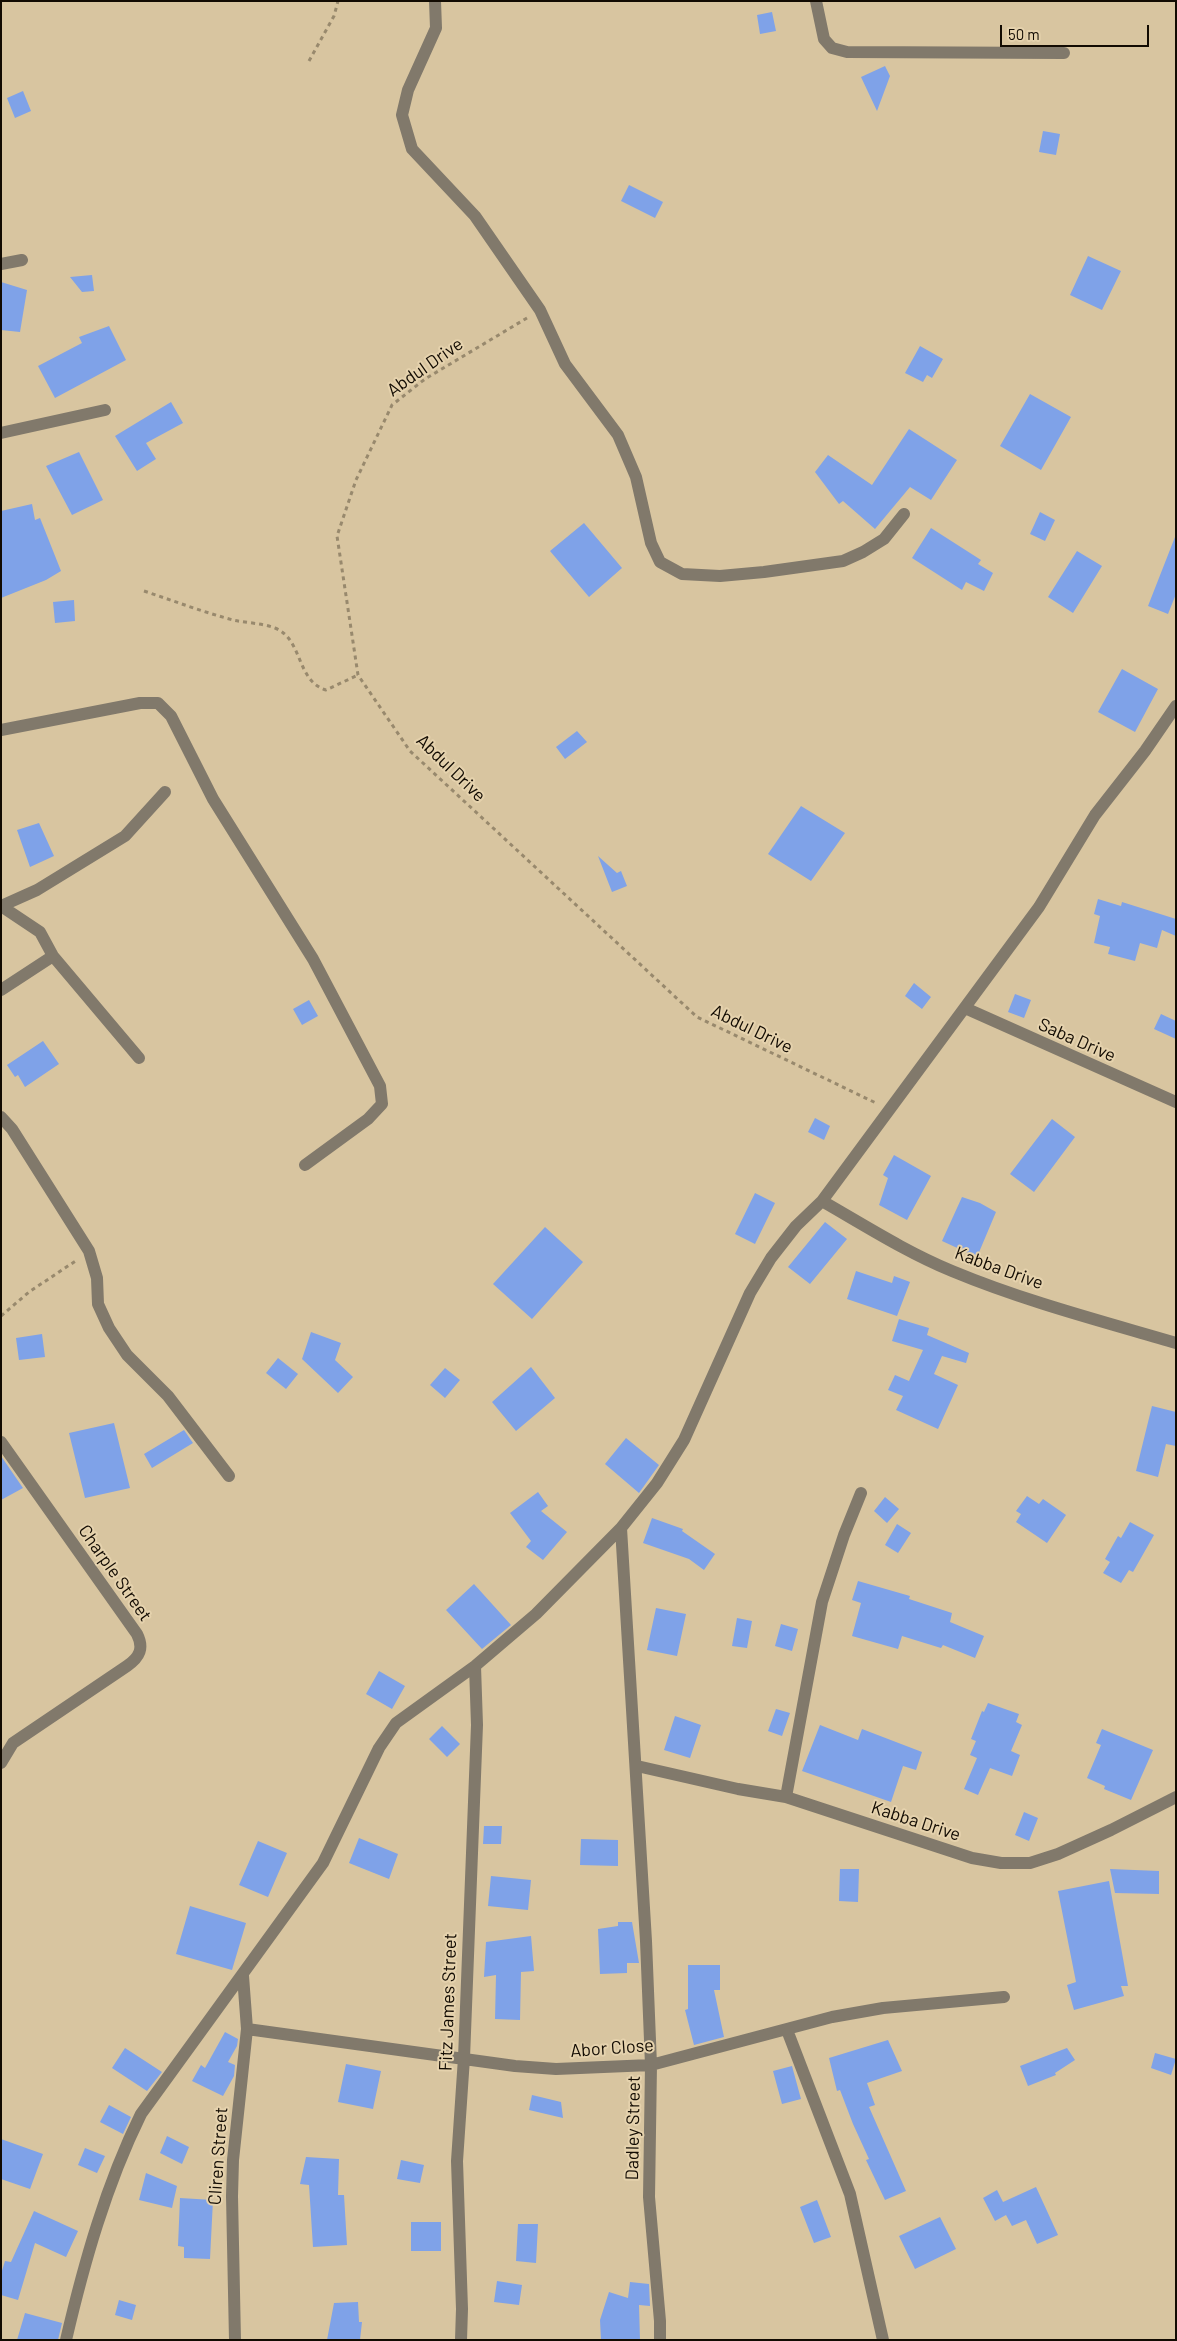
<!DOCTYPE html>
<style>
body{margin:0}
#map{position:relative;width:1177px;height:2341px;overflow:hidden;background:#d8c5a0;font-family:Barlow,sans-serif}
canvas{display:block}
.frame{position:absolute;inset:0;border:2px solid #120b02;pointer-events:none}
.scale{position:absolute;left:1000px;top:25px;width:149px;height:22px;box-sizing:border-box;border:2px solid #120b02;border-top:0;padding-left:6px;font-size:15px;line-height:18px;white-space:nowrap;color:#120b02;-webkit-text-stroke:4px #e5d2ad;paint-order:stroke}
</style>
<div id="map">
<canvas width="1177" height="2341"></canvas>
<div class="frame"></div>
<div class="scale">50 m</div>
</div>
<script>
const c = document.querySelector('canvas').getContext('2d');
c.lineJoin = 'round';
function paint(path, color) { c.fillStyle = color; c.fill(path, 'evenodd'); }
function stroke(path, color, width, dash) { c.strokeStyle = color; c.lineWidth = width; c.lineCap = dash ? 'butt' : 'round'; c.setLineDash(dash || []); c.stroke(path); }
function write(font, color, halo, rows, align = 'center') {
  c.font = font + ' Barlow,sans-serif'; c.lineWidth = 4; c.setLineDash([]); c.textBaseline = 'middle'; c.strokeStyle = halo; c.fillStyle = color; for (const [text, x, y, turn = 0] of rows) {
    c.save(); c.translate(x, y); c.rotate((+turn || 0) * Math.PI / 180); c.textAlign = isNaN(turn) ? turn : align; if (halo) c.strokeText(text, 0, 0); c.fillText(text, 0, 0); c.restore();
  }
}
paint(new Path2D(`
 M772 12 776 31 760 34 757 15Z
 M885 66 890 76 877 111 861 77Z
 M23 91 31 111 15 118 7 98Z
 M1043 131 1060 134 1056 155 1039 152Z
 M629 185 663 202 655 218 621 201Z
 M1088 256 1121 271 1102 310 1070 295Z
 M92 275 94 291 82 292 70 277Z
 M1 282 27 290 20 332 1 330Z
 M109 326 126 360 55 398 38 366 82 343 79 337Z
 M920 346 943 359 932 378 927 375 923 382 905 373Z
 M1030 394 1071 417 1041 470 1000 446Z
 M171 402 183 423 146 443 156 459 137 471 115 436Z
 M909 429 957 460 931 500 910 487 875 529 843 501 839 504 815 472 828 455 872 485Z
 M79 452 103 500 72 515 46 466Z
 M32 504 35 520 40 518 61 571 46 580 1 598V511Z
 M1040 512 1055 520 1045 541 1030 534Z
 M584 523 622 568 589 597 550 551Z
 M931 528 981 560 978 564 993 573 984 591 966 582 962 590 912 558Z
 M1175 537 1176 594 1168 614 1148 606Z
 M1077 551 1102 566 1073 613 1048 597Z
 M74 600 75 621 55 623 53 602Z
 M1122 669 1158 689 1135 732 1098 712Z
 M577 731 587 742 565 759 556 747Z
 M801 806 845 833 811 881 768 854Z
 M39 823 54 856 30 867 17 830Z
 M598 856 617 873 621 871 627 886 612 892Z
 M1098 899 1121 906 1122 902 1176 919V936L1162 930 1157 948 1140 943 1135 961 1108 954 1110 947 1094 943 1100 916 1094 914Z
 M914 983 931 997 922 1009 905 996Z
 M1015 994 1031 1000 1024 1018 1008 1012Z
 M309 1000 318 1016 302 1025 293 1009Z
 M1161 1014 1176 1021V1039L1154 1029Z
 M43 1041 59 1064 25 1087 18 1075 15 1077 7 1065Z
 M815 1118 830 1126 824 1140 808 1132Z
 M1052 1119 1075 1137 1034 1192 1010 1174Z
 M894 1155 931 1176 907 1220 879 1205 888 1178 883 1175Z
 M755 1193 775 1203 755 1244 735 1234Z
 M962 1197 980 1203 996 1212 977 1257 942 1241Z
 M825 1222 847 1239 810 1284 788 1267Z
 M545 1227 583 1262 532 1319 493 1284Z
 M856 1271 892 1283 894 1276 910 1282 897 1316 847 1299Z
 M899 1319 929 1328 927 1335 969 1353 966 1363 942 1356 934 1374 958 1385 938 1429 896 1410 903 1396 888 1390 895 1375 909 1381 923 1350 892 1341Z
 M311 1332 341 1343 335 1360 353 1377 338 1393 302 1359Z
 M42 1334 45 1357 19 1360 16 1338Z
 M278 1358 298 1374 286 1389 266 1373Z
 M531 1367 555 1398 516 1431 492 1402Z
 M445 1368 460 1380 445 1398 430 1385Z
 M1152 1406 1176 1412V1446L1166 1444 1158 1477 1136 1471Z
 M114 1423 130 1488 85 1498 69 1433Z
 M184 1430 193 1443 152 1468 144 1454Z
 M626 1438 659 1465 639 1493 605 1464Z
 M1 1456 23 1488 1 1500Z
 M538 1492 548 1506 541 1511 567 1532 543 1560 526 1547 531 1541 510 1513Z
 M1027 1496 1039 1504 1043 1499 1066 1515 1047 1543 1016 1522 1021 1514 1016 1511Z
 M885 1497 899 1509 887 1523 874 1511Z
 M652 1518 683 1529 682 1531 715 1554 704 1570 689 1559 643 1543Z
 M1130 1522 1154 1535 1133 1572 1129 1570 1121 1583 1103 1573 1110 1562 1105 1559 1118 1536 1121 1538Z
 M897 1524 911 1533 898 1553 885 1545Z
 M858 1581 910 1596 909 1599 952 1613 950 1622 984 1636 975 1658 943 1645 941 1648 902 1636 898 1649 852 1636 861 1603 852 1600Z
 M474 1584 511 1625 482 1649 446 1610Z
 M656 1608 686 1614 677 1656 647 1650Z
 M737 1618 752 1621 747 1648 732 1646Z
 M781 1624 798 1629 792 1651 775 1646Z
 M379 1671 405 1686 392 1709 366 1694Z
 M988 1703 1019 1714 1016 1722 1022 1725 1011 1751 1020 1755 1012 1776 990 1768 978 1795 964 1789 977 1758 970 1755 976 1741 971 1739 982 1711 984 1712Z
 M776 1709 790 1713 782 1736 768 1731Z
 M675 1716 701 1725 690 1758 664 1750Z
 M820 1725 858 1740 862 1729 922 1752 916 1770 903 1766 891 1802 802 1771Z
 M442 1726 460 1744 447 1757 429 1739Z
 M1102 1729 1153 1750 1131 1800 1104 1789 1105 1786 1087 1778 1101 1745 1096 1743Z
 M1024 1812 1038 1818 1029 1841 1015 1835Z
 M484 1826H502L501 1844H483Z
 M359 1838 398 1854 389 1879 349 1863Z
 M581 1839 618 1840V1866L580 1865Z
 M258 1841 287 1853 268 1897 239 1885Z
 M840 1869H859L858 1902 839 1901Z
 M1110 1869 1159 1871V1894L1115 1893Z
 M491 1876 531 1880 528 1910 488 1906Z
 M1109 1881 1128 1986H1121L1124 1996 1074 2010 1067 1985 1076 1982 1058 1891Z
 M190 1906 246 1923 232 1970 176 1954Z
 M618 1922H632L639 1963H627V1973L600 1974 598 1929 618 1926Z
 M531 1936 534 1971 521 1972 520 2020 495 2019 496 1975 484 1977 486 1942Z
 M688 1965H720V1990H714L724 2037 694 2045 685 2010 688 2009Z
 M225 2032 238 2039 237 2046 228 2062 235 2065 234 2076 223 2096 192 2081 201 2065 205 2068Z
 M888 2040 902 2071 867 2083 875 2105 869 2107 906 2191 885 2200 866 2160 869 2159 853 2124 840 2090 837 2091 829 2058Z
 M125 2048 162 2072 147 2091 112 2068Z
 M1067 2048 1075 2060 1055 2073 1056 2075 1028 2086 1020 2066Z
 M1155 2053 1176 2059 1171 2075 1151 2068Z
 M346 2064 381 2071 373 2109 338 2102Z
 M792 2066 801 2099 782 2104 773 2071Z
 M532 2095 561 2102 563 2118 529 2110Z
 M109 2105 131 2117 123 2134 100 2122Z
 M167 2136 189 2147 182 2164 160 2153Z
 M1 2139 43 2154 30 2189 1 2179Z
 M85 2148 105 2156 97 2173 78 2165Z
 M306 2157 339 2159 338 2195H344L347 2245 313 2247 309 2185 300 2184Z
 M401 2160 424 2165 420 2183 397 2179Z
 M146 2173 177 2186 172 2208 139 2200Z
 M1036 2187 1058 2235 1037 2244 1026 2220 1012 2226 1006 2215 995 2221 983 2198 997 2190 1003 2202Z
 M180 2198 213 2200 210 2259 184 2258V2247L178 2246Z
 M817 2200 831 2237 814 2243 800 2207Z
 M34 2211 78 2231 66 2257 35 2243 18 2300 1 2295V2274L5 2261 11 2262Z
 M940 2217 956 2249 915 2269 899 2236Z
 M411 2222H441V2251H411Z
 M518 2224H538L536 2263 516 2261Z
 M497 2281 522 2285 519 2305 494 2302Z
 M630 2282 649 2284 650 2306 639 2305 640 2340H601L600 2320 609 2292 628 2298Z
 M119 2300 136 2305 132 2320 115 2315Z
 M358 2302 359 2322H362L360 2340H327L334 2303Z
 M25 2313 62 2323 58 2340H17Z`), '#7fa2e8');
stroke(new Path2D(`
 M309 61 334 16 338 1
 M527 318 425 379 392 405 356 480 337 536 358 675 410 751 697 1017 876 1103
 M144 591C174 601 203 612 233 620 246 623 262 623 275 628 303 639 296 681 326 690L358 675
 M1 1316 29 1292 77 1260`), '#98896d', 3, [4, 4]);
stroke(new Path2D(`
 M435 1 436 28 408 90 402 115 412 149 475 216 540 310 565 364 618 435 636 477 651 543 660 562 682 574 720 576 764 572 843 561 863 552 884 539 904 514
 M816 1 824 39 832 48 847 52 1064 53
 M1 264 22 260
 M1 433 105 410
 M1 730 140 703H158L171 716 213 799 313 959 380 1086 382 1104 368 1119 305 1165
 M1 906 40 932 53 956 139 1058
 M1 906 37 890 125 836 165 792
 M1 990 53 956
 M965 1008 1176 1102
 M1 1117 12 1129 89 1251 97 1278 98 1304 109 1328 127 1355 168 1396 229 1476
 M822 1201C864 1225 906 1252 952 1271 1024 1301 1101 1321 1176 1343
 M1 1442 137 1634C144 1648 140 1657 127 1666L13 1743 1 1763
 M621 1528 646 1941 651 2065 649 2197 660 2321V2340
 M637 1766 738 1789 786 1797 972 1858 1001 1863H1030L1058 1854 1111 1830 1176 1797
 M786 1797 822 1602 844 1535 861 1493
 M247 2029 515 2066 556 2069 651 2065 832 2017 883 2008 1004 1997
 M787 2030 850 2194 883 2340
 M66 2340C84 2263 106 2185 141 2114L323 1863 379 1748 396 1723 475 1666 536 1614 621 1528 657 1483 684 1440 750 1293 771 1258 796 1226 822 1201 1039 907 1095 815 1145 751 1176 706
 M235 2340 232 2196 233 2160 247 2029 243 1976
 M461 2340 462 2309 457 2161 464 2058 477 1725 475 1666`), '#81796b', 12);
write('18px', '#120b02', '#e5d2ad', [
 ["Abdul Drive",425,367,-35],
 ["Abdul Drive",451,768,44],
 ["Abdul Drive",752,1029,26],
 ["Saba Drive",1077,1040,24],
 ["Kabba Drive",999,1268,20],
 ["Charple Street",115,1573,55],
 ["Kabba Drive",916,1821,18],
 ["Fitz James Street",448,2002,-88],
 ["Abor Close",612,2048,-4],
 ["Dadley Street",633,2128,-89],
 ["Cliren Street",218,2156,-86]
]);
</script>
